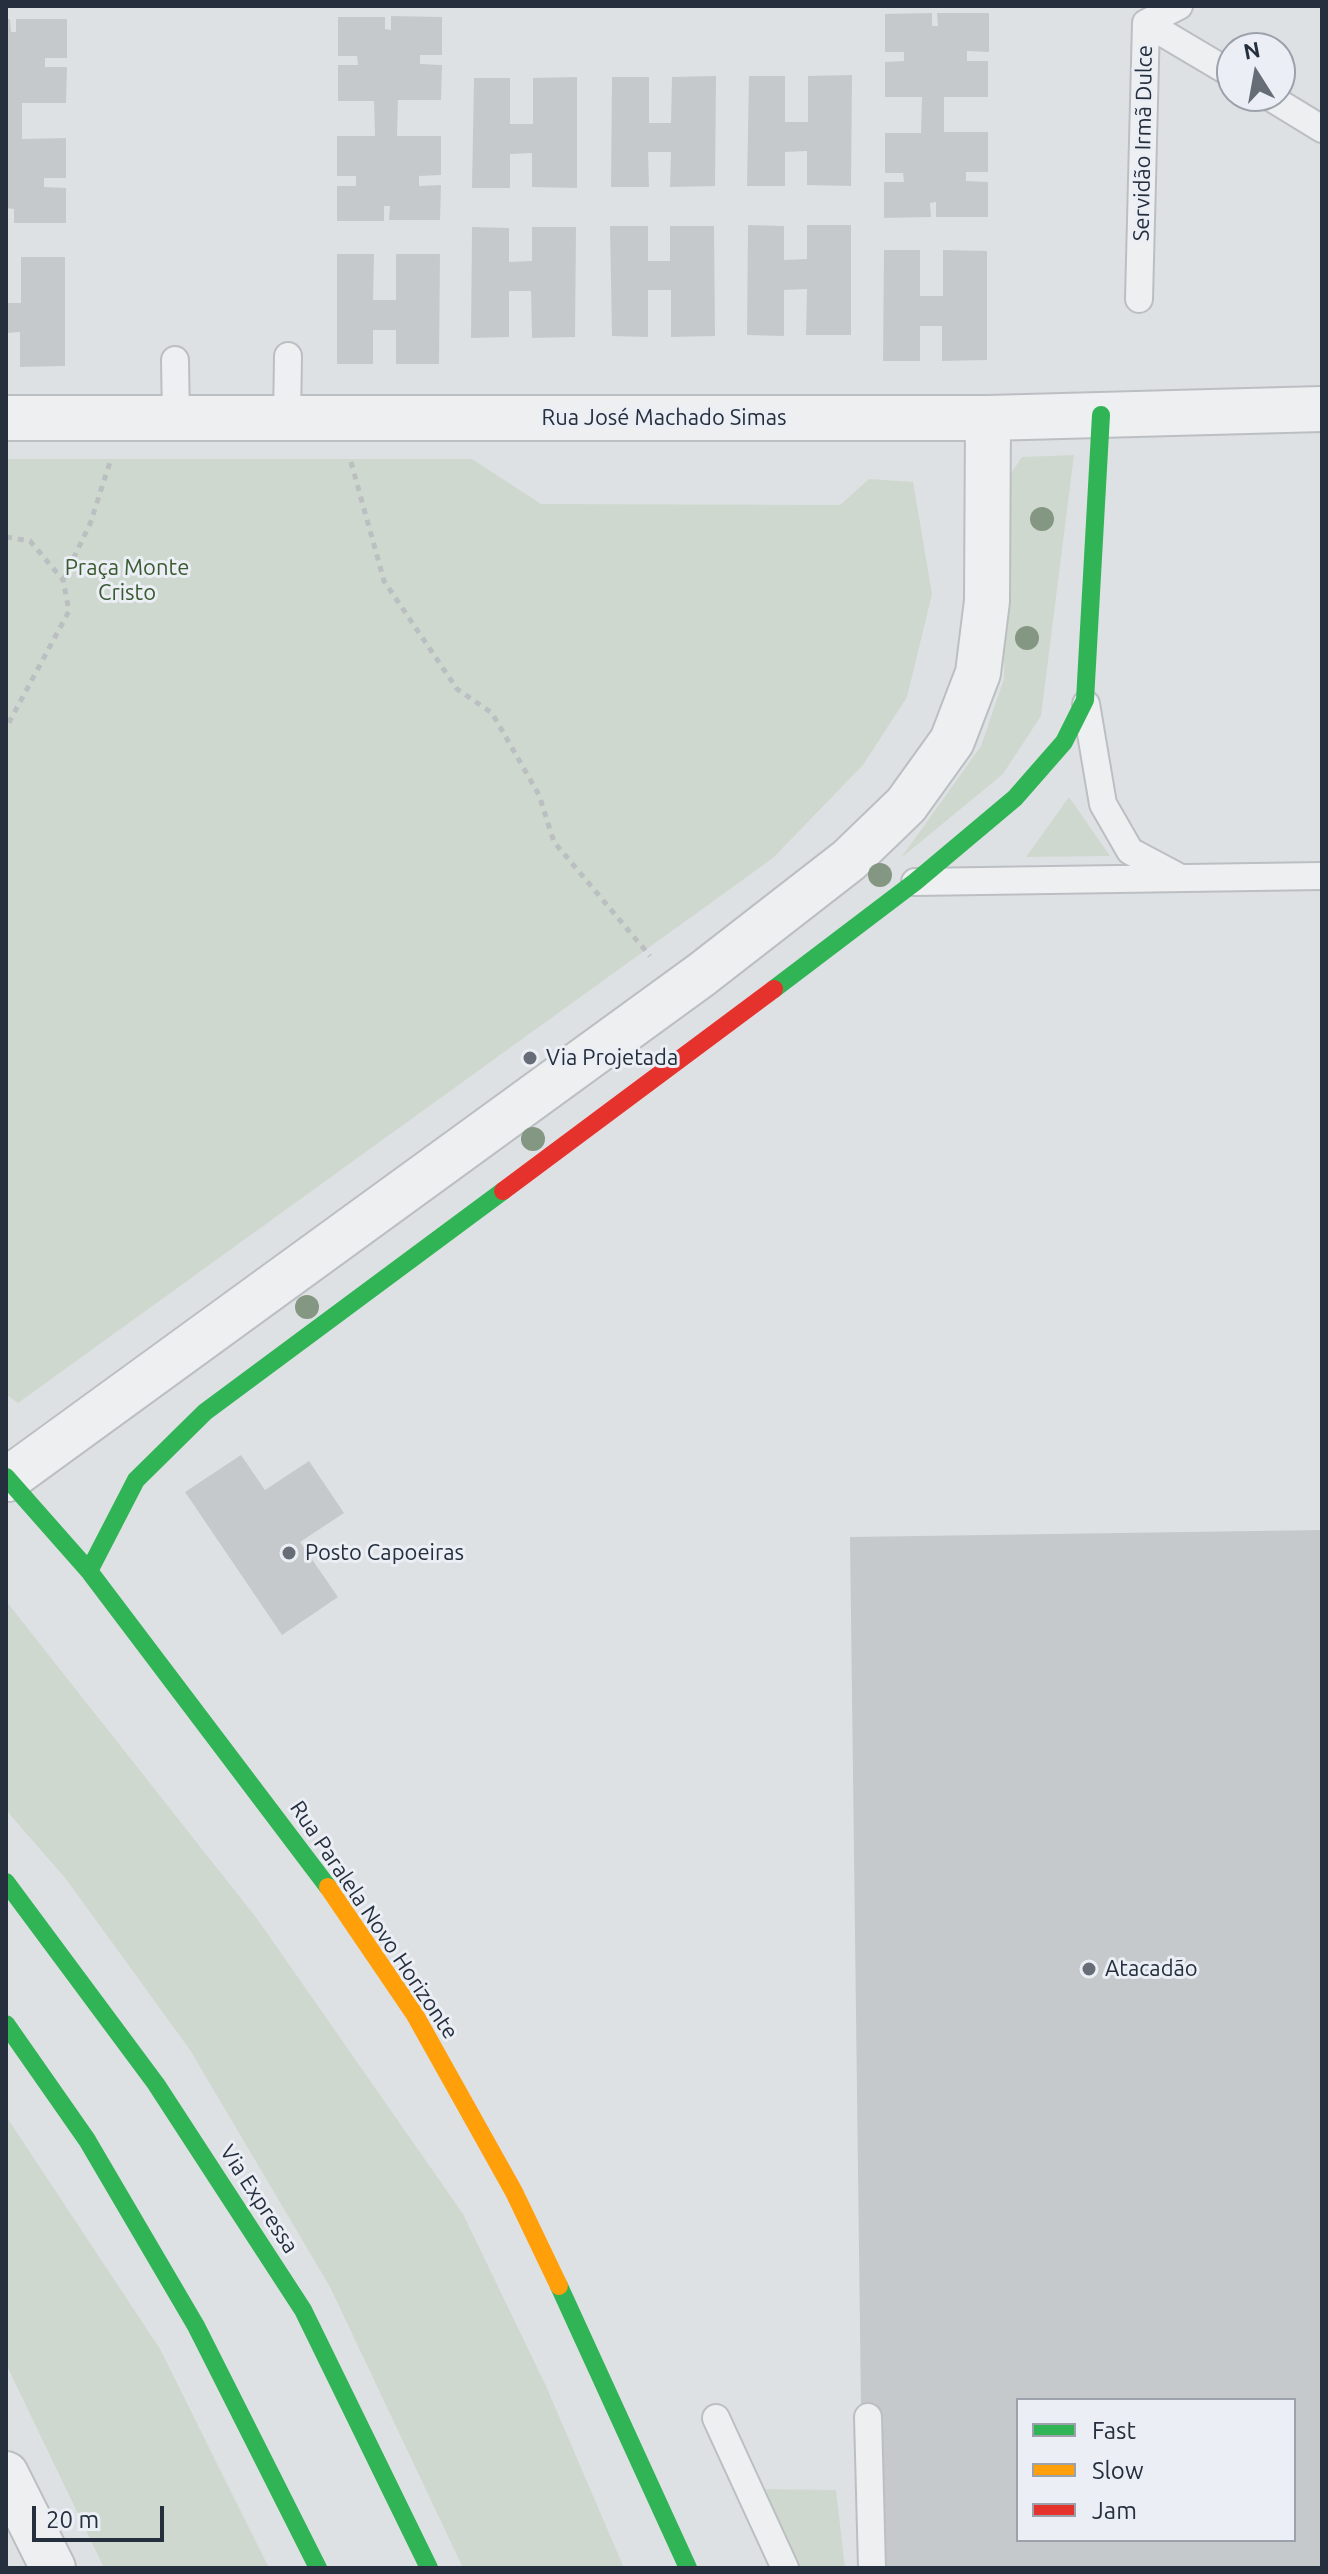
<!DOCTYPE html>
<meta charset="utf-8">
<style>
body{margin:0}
#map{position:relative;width:1328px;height:2574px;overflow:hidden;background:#dee1e4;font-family:Ubuntu,sans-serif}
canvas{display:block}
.frame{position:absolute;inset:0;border:8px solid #252f3d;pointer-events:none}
.legend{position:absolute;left:1016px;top:2398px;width:280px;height:144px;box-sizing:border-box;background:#ebeff5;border:2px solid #9ca2ab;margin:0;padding:10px 14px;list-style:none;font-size:24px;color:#252f3d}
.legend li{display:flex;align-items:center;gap:16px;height:40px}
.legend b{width:40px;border:2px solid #9ca2ab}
.north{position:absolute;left:1216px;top:32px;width:80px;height:80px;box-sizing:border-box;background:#ebeff5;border:2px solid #9ca2ab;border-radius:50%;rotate:349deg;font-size:22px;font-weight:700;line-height:32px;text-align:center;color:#252f3d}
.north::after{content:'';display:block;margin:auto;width:28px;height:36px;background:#666d77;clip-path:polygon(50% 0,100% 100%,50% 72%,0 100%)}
.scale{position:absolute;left:32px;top:2506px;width:132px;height:36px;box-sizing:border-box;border:4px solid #252f3d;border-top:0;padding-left:10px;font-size:24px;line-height:28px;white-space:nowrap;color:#252f3d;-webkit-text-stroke:6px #ebeff5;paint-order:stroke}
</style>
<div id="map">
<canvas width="1328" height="2574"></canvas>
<div class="frame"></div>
<ul class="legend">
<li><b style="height:10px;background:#30b455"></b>Fast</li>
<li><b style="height:10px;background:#ff9f0a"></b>Slow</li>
<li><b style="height:10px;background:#e5322d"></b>Jam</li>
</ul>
<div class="north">N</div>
<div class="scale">20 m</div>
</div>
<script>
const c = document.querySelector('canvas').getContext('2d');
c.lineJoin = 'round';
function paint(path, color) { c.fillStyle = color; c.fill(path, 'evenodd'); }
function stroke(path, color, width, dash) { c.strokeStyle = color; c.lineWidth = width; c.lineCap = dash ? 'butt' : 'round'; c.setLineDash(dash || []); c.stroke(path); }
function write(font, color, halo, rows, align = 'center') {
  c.font = font + ' Ubuntu,sans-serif'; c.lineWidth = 6; c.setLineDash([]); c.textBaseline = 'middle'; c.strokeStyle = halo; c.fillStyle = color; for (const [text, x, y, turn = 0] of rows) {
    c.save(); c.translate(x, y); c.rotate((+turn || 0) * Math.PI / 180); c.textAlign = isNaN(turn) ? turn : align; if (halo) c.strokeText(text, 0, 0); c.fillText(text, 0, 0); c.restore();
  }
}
paint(new Path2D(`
 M1074 455 1041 716 1003 774 901 858 981 746 1004 679 1005 482 1022 457Z
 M6 459H472L541 504 840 505 869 479 913 482 932 594 907 697 863 765 773 858 18 1403 6 1394Z
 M1069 797 1110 856 1026 857Z
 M6 1601 258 1920 463 2214 546 2386 624 2568H463L330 2287 190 2050 66 1879 6 1810Z
 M6 2116 160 2349 269 2568H104L6 2364Z
 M753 2489 836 2490 845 2568H799Z`), '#cfd8ce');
paint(new Path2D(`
 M932 13V26H938L937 13H989V52L967 51V61H988V97H944V132H988V172H966V181L988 182V217H936V202L930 203 931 217 884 218V182H904L903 173H885V133H921L922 97H885V62L904 61V52H885V14Z
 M391 16 442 17V55H420V64L442 65 441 100H398L397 136H441V175L419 176V186L441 185 440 220H389L390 206H384V221H337V186H356V176H337V136H375L374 101H338V65H358L357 56H338V17H385V29L391 30Z
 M6 19H10L11 32H16V19H67V58H45V67H67L66 103H22V139L66 138V178H44V187L66 188V223H14V209L6 208Z
 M852 75 851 186 807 185V151L785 152V186H747L749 76H785V122H808V76Z
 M716 76 715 186 670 187 671 152H648L649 187H611L612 77H649V123H671L672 77Z
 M577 77V188L532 187V153L510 154V188H472L474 78H510V124H533V78Z
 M748 225 784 226V260L807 259V225H851V335H806L807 289 784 290V336L747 335Z
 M610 226H648V261H670V226H714L715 336 671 337V290H648V337L612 336Z
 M472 227 509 228V262L532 261V227H576L575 337 532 338 531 291H509V337L471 338Z
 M884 250H920V296H943V250L987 251V360L942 361V326H920V361H883Z
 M337 254H374L373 300H396V254H440L439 364H396V330H373V364H337Z
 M21 257H65V366L20 367V332L6 333V303H21Z
 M241 1455 265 1490 309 1461 344 1513 300 1542 338 1597 282 1635 185 1492Z
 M1322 1530V2568H863L850 1537ZM1018 2400H1294V2540H1018Z`), '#c6c9cc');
const lane = new Path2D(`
 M1146 23 1232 74
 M1268 96 1322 129
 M1139 299 1146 23 1179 6
 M175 360 176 419
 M287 419 288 356
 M1086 704 1103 804 1130 851 1177 876
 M915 882 1322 876
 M868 2417 872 2568
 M716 2418 785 2568`);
const street = new Path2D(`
 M6 418H988L1322 409
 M8 1479 701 975 849 860 906 805 952 741 978 673 987 601 988 418
 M6 2474 53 2568`);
stroke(lane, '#bcbfc2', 30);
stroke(street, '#bcbfc2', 48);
stroke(new Path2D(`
 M351 462 384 581 457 689 492 713 539 795 554 842 650 956
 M6 537 30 541 63 580 69 611 6 728
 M63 580 90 524 110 462`), '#bcbfc2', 5, [6, 6]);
stroke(lane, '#edeff1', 26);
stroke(street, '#edeff1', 44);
stroke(new Path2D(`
 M774 989 915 882 1015 798 1064 742 1085 700 1101 415
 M6 1477 89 1571 328 1887
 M89 1571 136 1480 205 1412 503 1191
 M6 1882 156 2084 303 2310 429 2568
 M6 2024 87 2140 196 2326 318 2568
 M559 2286 688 2568`), '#30b455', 18);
stroke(new Path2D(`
 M328 1887 415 2015 514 2192 559 2286`), '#ff9f0a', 18);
stroke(new Path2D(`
 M503 1191 774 989`), '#e5322d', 18);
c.fillStyle = '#849782';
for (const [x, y] of [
 [1042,519],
 [1027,638],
 [880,875],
 [533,1139],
 [307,1307]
]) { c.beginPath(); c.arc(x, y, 12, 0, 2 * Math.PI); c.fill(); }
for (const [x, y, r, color] of [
 [530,1058,8,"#666d77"],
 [289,1553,8,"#666d77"],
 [1089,1969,8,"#666d77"]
]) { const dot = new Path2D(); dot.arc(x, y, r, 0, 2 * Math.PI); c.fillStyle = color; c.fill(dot); stroke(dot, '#ebeff5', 3); }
write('22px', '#252f3d', '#ebeff5', [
 ["Servidão Irmã Dulce",1143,143,-89],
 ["Rua José Machado Simas",664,418],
 ["Rua Paralela Novo Horizonte",374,1920,56],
 ["Via Expressa",259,2199,57]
]);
write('22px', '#3b5a31', '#ebeff5', [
 ["Praça Monte",127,568],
 ["Cristo",127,593]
]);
write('22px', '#252f3d', '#ebeff5', [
 ["Via Projetada",546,1058],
 ["Posto Capoeiras",305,1553],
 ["Atacadão",1105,1969]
], 'left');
</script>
